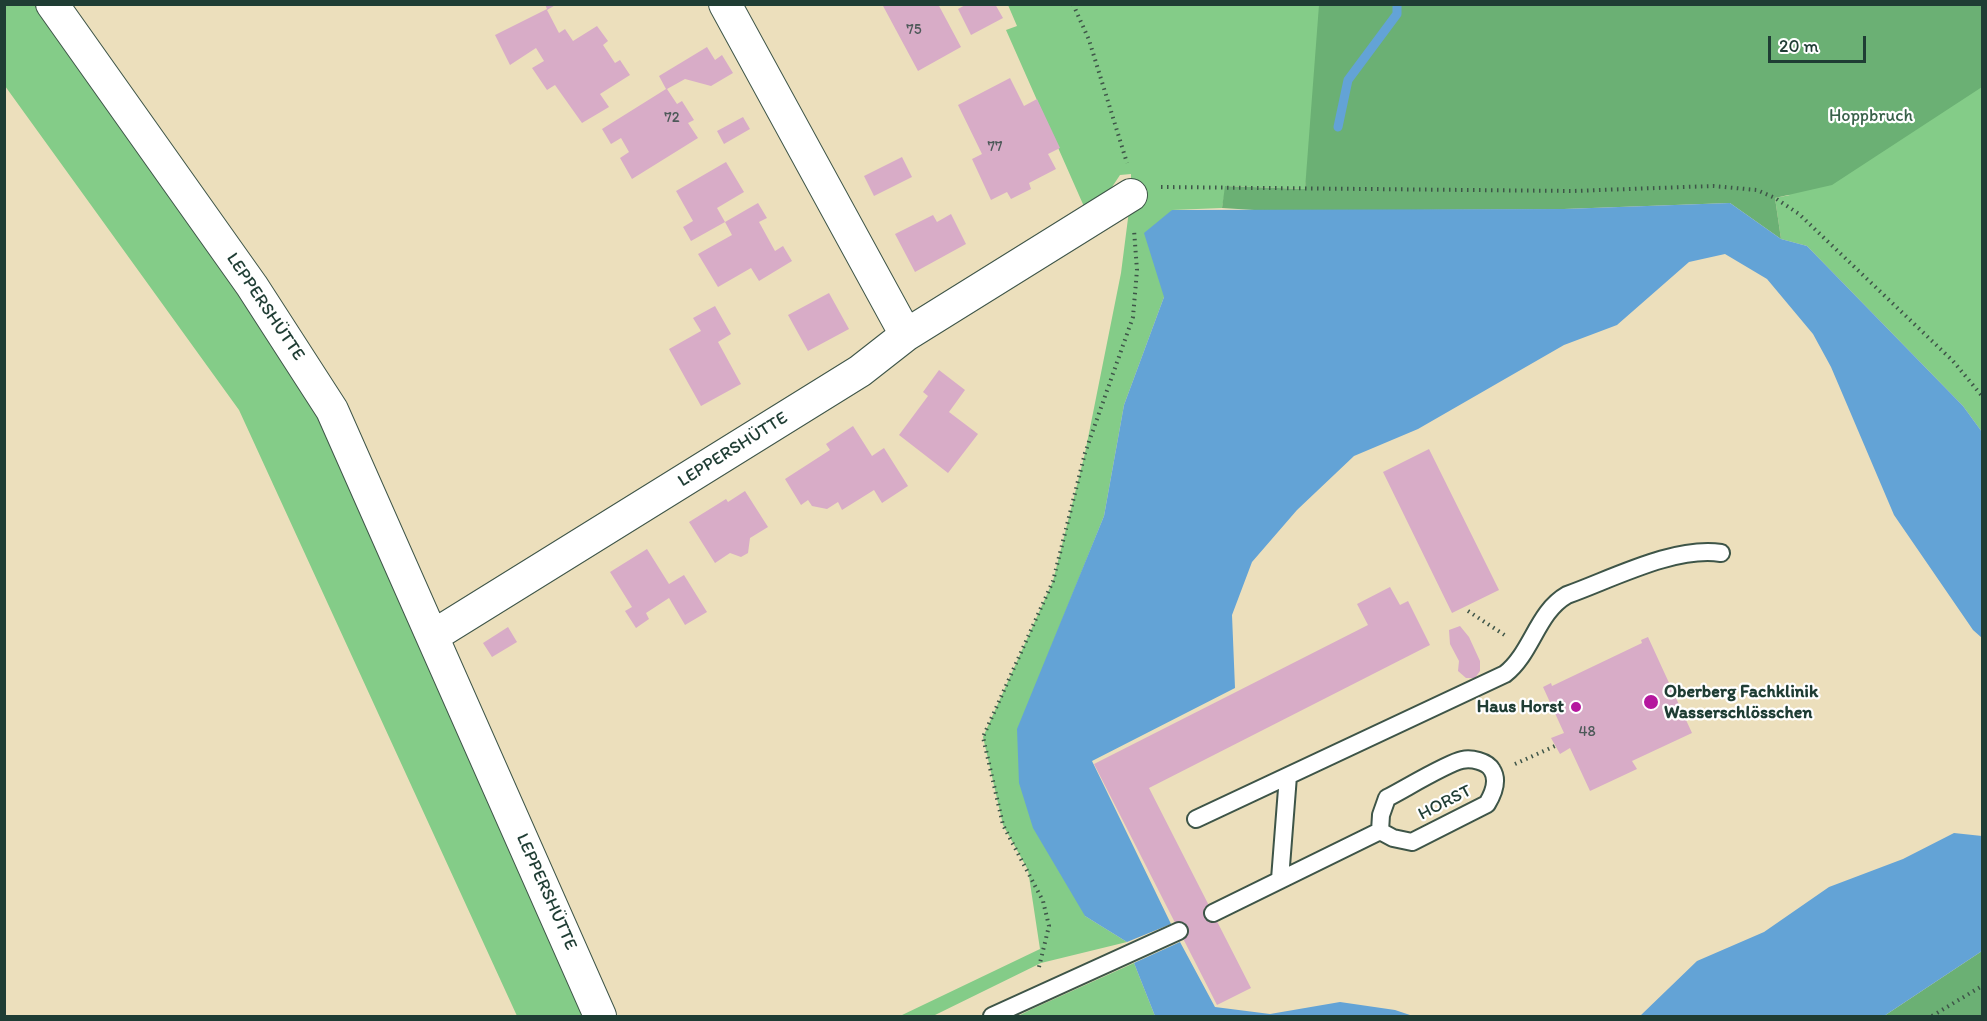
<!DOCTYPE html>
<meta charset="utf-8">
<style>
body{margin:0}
#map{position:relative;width:1987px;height:1021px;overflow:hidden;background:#ecdfbc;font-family:Itim,sans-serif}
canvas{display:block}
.frame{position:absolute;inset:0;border:6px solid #1f3d34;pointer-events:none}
.scale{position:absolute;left:1768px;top:36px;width:98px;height:27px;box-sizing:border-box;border:3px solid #1f3d34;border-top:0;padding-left:8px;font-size:18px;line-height:21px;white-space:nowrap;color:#1f3d34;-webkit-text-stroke:4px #fff;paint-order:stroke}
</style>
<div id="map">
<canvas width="1987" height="1021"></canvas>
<div class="frame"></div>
<div class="scale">20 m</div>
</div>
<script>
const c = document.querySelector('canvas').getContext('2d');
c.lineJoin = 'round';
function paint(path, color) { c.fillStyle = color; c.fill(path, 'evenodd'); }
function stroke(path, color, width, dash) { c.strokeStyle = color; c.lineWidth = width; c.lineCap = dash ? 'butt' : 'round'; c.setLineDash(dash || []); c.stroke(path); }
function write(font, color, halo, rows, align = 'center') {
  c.font = font + ' Itim,sans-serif'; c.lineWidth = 4.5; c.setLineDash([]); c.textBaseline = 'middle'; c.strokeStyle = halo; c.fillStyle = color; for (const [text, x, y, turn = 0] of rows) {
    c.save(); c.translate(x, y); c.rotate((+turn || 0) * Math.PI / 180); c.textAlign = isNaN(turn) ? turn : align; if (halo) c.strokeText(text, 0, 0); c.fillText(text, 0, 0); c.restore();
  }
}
paint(new Path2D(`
 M4 5H52L332 410 600 1016H517L239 410 5 86Z
 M1008 5H1982V432L1963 406 1807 246 1781 239 1775 198 1790 195 1307 174 1305 189 1226 186 1222 208 1172 210 1164 297 1124 405 1104 516 1044 665 1085 916 1127 942 1041 963 933 1016H900L1040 949 1028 870 1003 825 983 737 1053 581 1085 453 1121 273 1131 195V174L1120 175 1104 199 1086 211 1006 30 1017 26Z
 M1134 963 1155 1016H1018L1032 1009Z`), '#84cc88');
paint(new Path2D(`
 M1319 5H1982V87L1832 185 1775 198 1781 239 1730 203 1564 209 1270 211 1222 208 1225 186 1305 189Z
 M1982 951V1016H1884Z`), '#6bb074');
paint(new Path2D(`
 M1730 203 1781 239 1807 246 1963 406 1982 432V638L1973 630 1894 515 1831 367 1813 334 1767 279 1725 254 1689 262 1617 325 1564 345 1418 429 1354 456 1297 510 1252 562 1232 615 1235 688 1092 761 1171 924 1127 942 1085 916 1033 828 1019 783 1017 729 1104 516 1124 405 1164 297 1144 233 1172 210 1564 209Z
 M1954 833 1982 836V951L1884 1016H1640L1697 961 1764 932 1829 887 1903 859Z
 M1180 942 1215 1007 1270 1014 1340 1002 1395 1010 1413 1016H1155L1134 963Z`), '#63a3d6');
stroke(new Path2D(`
 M1338 127 1348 80 1397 14V4`), '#63a3d6', 9);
paint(new Path2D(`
 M545 4H557L547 10 559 33 565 29 573 41 597 26 608 41 603 45 615 63 620 60 630 75 600 94 609 107 582 123 555 85 547 90 532 68 544 61 536 48 510 65 495 35 547 9Z
 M882 4H938L961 47 918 71Z
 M967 4H995L1003 18 971 35 958 9Z
 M707 47 715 60 722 55 733 73 711 86 685 79 667 89 677 104 682 101 694 120 688 123 698 138 632 179 620 158 629 152 621 138 611 144 602 129 666 89 659 76Z
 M1010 78 1024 106 1037 99 1060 148 1048 154 1056 169 1029 183 1031 189 1011 199 1007 192 991 200 972 159 982 154 958 105Z
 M743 117 750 129 724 144 717 131Z
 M902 157 912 177 874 196 864 176Z
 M726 162 744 192 717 208 725 222 691 241 683 227 693 221 676 191Z
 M758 203 767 218 759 222 775 251 783 246 792 261 759 281 751 268 718 287 698 254 732 235 725 222Z
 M951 214 966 244 915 272 895 234 933 215 937 222Z
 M829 293 849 329 808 351 788 315Z
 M715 306 731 334 718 342 741 384 701 406 669 349 701 331 693 318Z
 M939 370 965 390 949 412 978 434 948 473 899 435 928 396 923 392Z
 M853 426 872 456 884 448 908 486 882 503 874 490 842 510 838 502 827 509 812 506 808 500 801 505 785 479 830 450 826 444Z
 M1429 449 1499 590 1452 613 1383 472Z
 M745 491 768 527 750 538 748 553 741 557 730 553 715 563 689 522 726 499 728 502Z
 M647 549 669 584 684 575 707 612 685 625 669 598 646 613 649 619 636 628 625 611 632 607 610 572Z
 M1390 587 1400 605 1408 601 1430 645 1149 788 1251 988 1217 1005 1094 764 1368 625 1357 604Z
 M1460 626 1469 637 1480 661V671L1475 678H1466L1458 671 1459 661 1450 644 1449 630Z
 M508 627 517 642 492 657 483 643Z
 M1648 637 1692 733 1632 761 1637 769 1590 791 1570 748 1560 754 1551 738 1564 733 1543 687 1551 683 1552 686 1642 643 1641 640Z`), '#d8acc7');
const service = new Path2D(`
 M1196 819 1505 674C1532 653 1537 612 1567 595 1612 579 1674 546 1721 553
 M1280 879 1288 776
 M1213 913 1380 831 1381 815 1387 798C1403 790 1447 763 1462 760 1471 758 1487 761 1492 770 1499 781 1493 794 1487 804L1412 842 1393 838 1380 831
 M992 1016 1179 931`);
const minor = new Path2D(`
 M52 4 252 286 332 410 600 1016
 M725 4 906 335
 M433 636 860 371 906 335 1131 195`);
stroke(service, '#3e5548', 20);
stroke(minor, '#3e5548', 34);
stroke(new Path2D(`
 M1073 4 1089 40 1127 163
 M1161 187 1572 191 1713 186 1757 190 1775 198 1799 214 1953 361 1982 396
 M1468 611 1506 636
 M1515 764 1555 746
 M1039 967 1049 926 1043 901 1003 825 983 737 1053 581 1085 453 1133 317 1137 270 1134 230
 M1932 1016 1982 986`), '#3e5548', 4, [1.5, 4.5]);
stroke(service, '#fff', 16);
stroke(minor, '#fff', 32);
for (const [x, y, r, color] of [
 [1651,702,8,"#b5179e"],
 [1576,707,6,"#b5179e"]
]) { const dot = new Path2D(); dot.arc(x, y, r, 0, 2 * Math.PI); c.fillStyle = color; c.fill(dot); stroke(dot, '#fff', 2); }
write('15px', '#4d5959', null, [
 ["75",914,30],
 ["72",672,118],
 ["77",995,147],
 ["48",1587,732]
]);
write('18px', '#386149', '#fff', [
 ["Hoppbruch",1871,116]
]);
write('18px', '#1f3d34', '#fff', [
 ["LEPPERSHÜTTE",265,307,56],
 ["LEPPERSHÜTTE",733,450,-32],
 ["HORST",1445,803,-27],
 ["LEPPERSHÜTTE",546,892,66]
]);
write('bold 18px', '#1f3d34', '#fff', [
 ["Oberberg Fachklinik",1664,692],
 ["Wasserschlösschen",1664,713],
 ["Haus Horst",1564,707,"right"]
], 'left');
</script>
